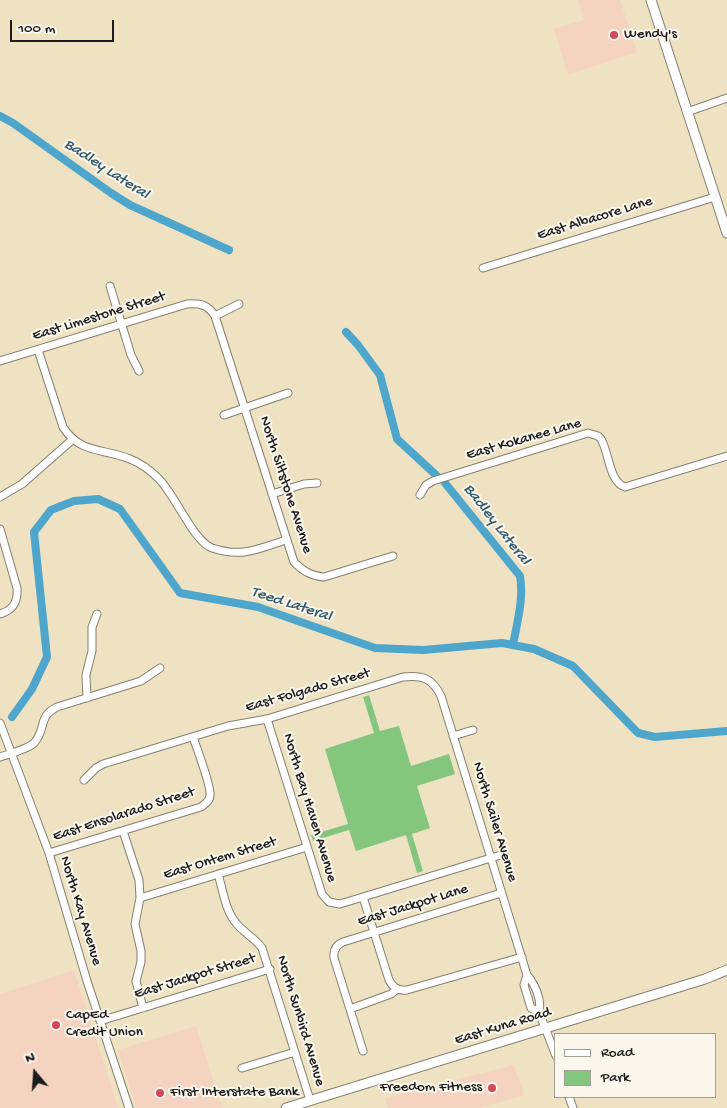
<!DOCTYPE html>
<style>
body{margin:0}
#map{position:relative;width:727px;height:1108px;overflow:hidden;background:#eee2c3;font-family:"Gochi Hand",sans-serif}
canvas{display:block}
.legend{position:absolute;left:554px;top:1033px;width:162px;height:65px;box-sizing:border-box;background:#fbf7ec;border:1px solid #a29f99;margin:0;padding:6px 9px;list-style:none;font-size:15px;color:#1c1c1c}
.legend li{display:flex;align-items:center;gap:10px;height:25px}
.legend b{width:25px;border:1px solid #a29f99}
.north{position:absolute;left:10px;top:1048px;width:50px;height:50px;-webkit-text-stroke:4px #fbf7ec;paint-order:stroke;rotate:342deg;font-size:14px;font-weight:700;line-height:20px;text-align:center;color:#1c1c1c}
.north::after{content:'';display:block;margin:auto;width:18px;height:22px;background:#1c1c1c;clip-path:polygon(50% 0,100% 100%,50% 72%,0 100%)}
.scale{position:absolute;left:10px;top:20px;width:104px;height:22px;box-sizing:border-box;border:2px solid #1c1c1c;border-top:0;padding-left:6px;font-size:15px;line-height:18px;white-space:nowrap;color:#1c1c1c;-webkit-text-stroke:4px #fbf7ec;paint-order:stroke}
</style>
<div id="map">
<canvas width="727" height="1108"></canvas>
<ul class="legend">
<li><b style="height:6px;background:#fff"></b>Road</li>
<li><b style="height:14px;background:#85c67e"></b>Park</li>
</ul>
<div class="north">N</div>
<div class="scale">100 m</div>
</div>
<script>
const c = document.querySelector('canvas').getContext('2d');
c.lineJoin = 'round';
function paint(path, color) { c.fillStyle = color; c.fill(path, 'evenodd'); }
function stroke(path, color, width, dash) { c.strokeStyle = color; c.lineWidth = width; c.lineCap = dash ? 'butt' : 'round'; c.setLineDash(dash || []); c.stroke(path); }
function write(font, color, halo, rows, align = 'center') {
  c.font = font + ' "Gochi Hand",sans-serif'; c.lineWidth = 4; c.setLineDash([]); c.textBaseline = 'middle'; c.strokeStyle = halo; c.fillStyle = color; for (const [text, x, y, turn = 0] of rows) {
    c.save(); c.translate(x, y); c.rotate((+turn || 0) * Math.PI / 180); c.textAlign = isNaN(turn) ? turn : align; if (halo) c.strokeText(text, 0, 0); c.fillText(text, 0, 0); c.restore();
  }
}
paint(new Path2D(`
 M578 0H620L637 52 568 75 554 29 584 20Z
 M74 970 118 1108H0V994Z
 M196 1026 222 1108H136L118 1050Z
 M514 1065 524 1095 479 1108H388L385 1098Z`), '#f5d3c1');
paint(new Path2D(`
 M369 695 380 731 399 726 411 766 449 754 455 774 417 786 430 828 412 834 423 871 417 873 406 835 356 851 349 830 313 841 311 835 348 824 325 749 374 733 363 697Z`), '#85c67e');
stroke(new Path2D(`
 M0 116 13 123 111 193 130 205 229 250
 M346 332 358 345 380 375 397 439 436 475
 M445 483 520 576C524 598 517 623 513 645
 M12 717 32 689 47 657 34 532 51 510 74 501 98 499 120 509 180 593 258 607 375 648 423 650 502 643 534 649 573 666 638 733 655 737 727 731`), '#4fa6cc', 8);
const minor = new Path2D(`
 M687 112 727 98
 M483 268 715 197
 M110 286 131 355 139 371
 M215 316 239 304
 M38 350 63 427C80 454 103 448 130 459 140 463 151 471 158 478 175 494 193 541 212 548 243 558 257 549 286 540
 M0 361 187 304C201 303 208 305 215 316L294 562C303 571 311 576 324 577L393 556
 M224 415 288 393
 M272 494 304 484 317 483
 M420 495 426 485 433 481 588 433 598 436 601 439C609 452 609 482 625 487L727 456
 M0 497 22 484 72 440
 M0 529 17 588C18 601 14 610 0 614
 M87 698 86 675 92 651V627L97 614
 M267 719 322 894 329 902 340 904 504 854
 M0 723 49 853 87 981 129 1108
 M453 736 473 730
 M0 757C9 754 28 749 34 743 47 729 37 717 57 707L141 681 160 668
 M84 780 96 768 103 764 228 726 267 719 403 677C423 675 432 678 441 696L527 975
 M123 831 139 880 140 898 135 924 141 951V962L136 981 143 1008
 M49 853 201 807C205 804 210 801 210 795 211 785 197 749 193 737
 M218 874C223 890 225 910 236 923 244 933 255 938 262 948L310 1100
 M363 897 389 980C393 988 399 991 407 990L522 957
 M140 898 307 847
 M350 1009 391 994 397 989
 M539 1012 531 1008 524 985 527 975C535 984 542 1000 539 1012L556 1056
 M100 1021 270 969
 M363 1051 334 958C333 950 336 945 343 942L501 893
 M242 1068 295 1052
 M569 1097 573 1108`);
const major = new Path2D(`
 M651 0 727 233
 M286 1108 705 979 727 970`);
stroke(minor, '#857f70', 9);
stroke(major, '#857f70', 11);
stroke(minor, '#fff', 7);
stroke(major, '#fff', 9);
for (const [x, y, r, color] of [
 [614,35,5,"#d1495b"],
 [56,1025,5,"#d1495b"],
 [492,1088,5,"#d1495b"],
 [160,1093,5,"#d1495b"]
]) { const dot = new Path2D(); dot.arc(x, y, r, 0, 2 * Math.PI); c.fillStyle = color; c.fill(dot); stroke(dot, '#fbf7ec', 2); }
write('15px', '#1c1c1c', '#fbf7ec', [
 ["Wendy's",624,35],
 ["CapEd",66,1016],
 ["Credit Union",66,1033],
 ["Freedom Fitness",482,1088,"right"],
 ["First Interstate Bank",170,1093]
], 'left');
write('15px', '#1c1c1c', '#fbf7ec', [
 ["East Albacore Lane",595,219,-17],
 ["East Limestone Street",99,317,-17],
 ["East Kokanee Lane",524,440,-16],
 ["North Siltstone Avenue",285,485,72],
 ["East Folgado Street",308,691,-16],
 ["North Bay Haven Avenue",309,808,73],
 ["East Ensolarado Street",124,815,-18],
 ["North Sailer Avenue",494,822,73],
 ["East Ontem Street",220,859,-17],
 ["East Jackpot Lane",413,906,-17],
 ["North Kay Avenue",80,911,73],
 ["East Jackpot Street",195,977,-17],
 ["North Sunbird Avenue",300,1021,73],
 ["East Kuna Road",503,1027,-17]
]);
write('italic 16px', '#335a6b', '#fbf7ec', [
 ["Badley Lateral",106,170,33],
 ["Badley Lateral",496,525,52],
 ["Teed Lateral",291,605,18]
]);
</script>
